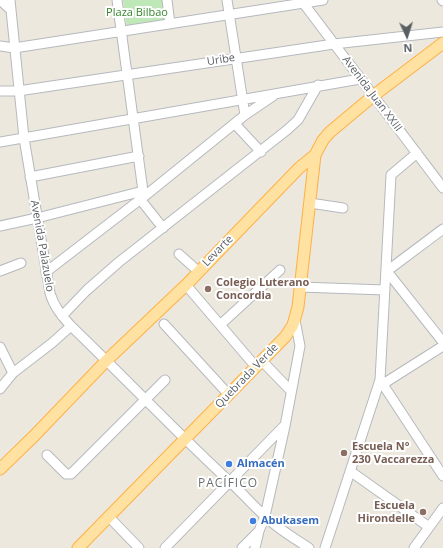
<!DOCTYPE html>
<meta charset="utf-8">
<style>
body{margin:0}
#map{position:relative;width:443px;height:548px;overflow:hidden;background:#ede8de;font-family:"Open Sans",sans-serif}
canvas{display:block}
.north{position:absolute;left:387px;top:16px;width:40px;height:40px;-webkit-text-stroke:3px #fff;paint-order:stroke;rotate:176deg;font-size:11px;font-weight:700;line-height:16px;text-align:center;color:#585e62}
.north::after{content:'';display:block;margin:auto;width:14px;height:18px;background:#585e62;clip-path:polygon(50% 0,100% 100%,50% 72%,0 100%)}
</style>
<div id="map">
<canvas width="443" height="548"></canvas>
<div class="north">N</div>
</div>
<script>
const c = document.querySelector('canvas').getContext('2d');
c.lineJoin = 'round';
function paint(path, color) { c.fillStyle = color; c.fill(path, 'evenodd'); }
function stroke(path, color, width, dash) { c.strokeStyle = color; c.lineWidth = width; c.lineCap = dash ? 'butt' : 'round'; c.setLineDash(dash || []); c.stroke(path); }
function write(font, color, halo, rows, align = 'center') {
  c.font = font + ' "Open Sans",sans-serif'; c.lineWidth = 4; c.setLineDash([]); c.textBaseline = 'middle'; c.strokeStyle = halo; c.fillStyle = color; for (const [text, x, y, turn = 0] of rows) {
    c.save(); c.translate(x, y); c.rotate((+turn || 0) * Math.PI / 180); c.textAlign = isNaN(turn) ? turn : align; if (halo) c.strokeText(text, 0, 0); c.fillText(text, 0, 0); c.restore();
  }
}
paint(new Path2D(`
 M123 0H164L167 22 127 27Z`), '#bee8b7');
const minor = new Path2D(`
 M0 0 11 10
 M10 0 24 138 50 293C54 307 62 316 71 326 124 377 174 430 228 480 241 491 252 505 265 516 278 529 294 538 309 548
 M117 0 143 191 146 195
 M167 0 170 24
 M227 0 245 115
 M301 0 443 188
 M442 0 443 1
 M0 46 14 48 323 0
 M0 91H18L334 44 443 32
 M235 124 261 152
 M0 142 360 79
 M30 177 139 156
 M140 199 163 228
 M310 203 343 208
 M0 226 37 218 143 191
 M179 254 199 272
 M386 270 443 342
 M0 271 21 263
 M387 271 443 229
 M46 272 146 195 245 115 273 96
 M186 285 256 367
 M300 287 385 290
 M62 316 87 290 119 262 287 130 298 120 318 85
 M164 324 229 395
 M220 325 280 270
 M0 347 13 373
 M262 361 291 391
 M380 380 443 476
 M383 384 443 346
 M0 389 13 373 52 343 71 326
 M47 455 66 474H71L165 380
 M350 471 429 527
 M109 517 139 548
 M165 548 284 426
 M242 548 259 531
 M255 548 259 531 265 516 285 426 300 346 295 320
 M325 548 380 380 391 175 417 153
 M414 548 443 508`);
const major = new Path2D(`
 M0 469 34 436 106 361 186 285 299 168 315 155 323 140 330 132 373 96 443 43
 M78 548 285 337 293 325 298 307 315 155`);
stroke(minor, '#b5b9be', 11);
stroke(major, '#ffb045', 13);
stroke(minor, '#fff', 9);
stroke(major, '#ffe2a1', 11);
for (const [x, y, r, color] of [
 [208,289,4,"#8d6e63"],
 [344,453,4,"#8d6e63"],
 [229,464,4,"#3f7fe0"],
 [423,512,4,"#8d6e63"],
 [253,521,4,"#3f7fe0"]
]) { const dot = new Path2D(); dot.arc(x, y, r, 0, 2 * Math.PI); c.fillStyle = color; c.fill(dot); stroke(dot, '#fff', 1.5); }
write('11px', '#34862b', '#fff', [
 ["Plaza Bilbao",137,13]
]);
write('11px', '#585e62', '#fff', [
 ["Uribe",221,60,-9],
 ["Avenida Juan XXIII",372,94,53],
 ["Avenida Palazuelo",42,246,80],
 ["Levarte",218,251,-46],
 ["Quebrada Verde",247,376,-46]
]);
write('bold 11px', '#785e54', '#fff', [
 ["Colegio Luterano",216,283],
 ["Concordia",216,296],
 ["Escuela N°",352,447],
 ["230 Vaccarezza",352,460],
 ["Escuela",415,506,"right"],
 ["Hirondelle",415,519,"right"]
], 'left');
write('bold 11px', '#366cbe', '#fff', [
 ["Almacén",237,464],
 ["Abukasem",261,521]
], 'left');
c.letterSpacing = '1px';
write('12px', '#697074', '#fff', [
 ["PACÍFICO",228,484]
]);
c.letterSpacing = '0px';
</script>
